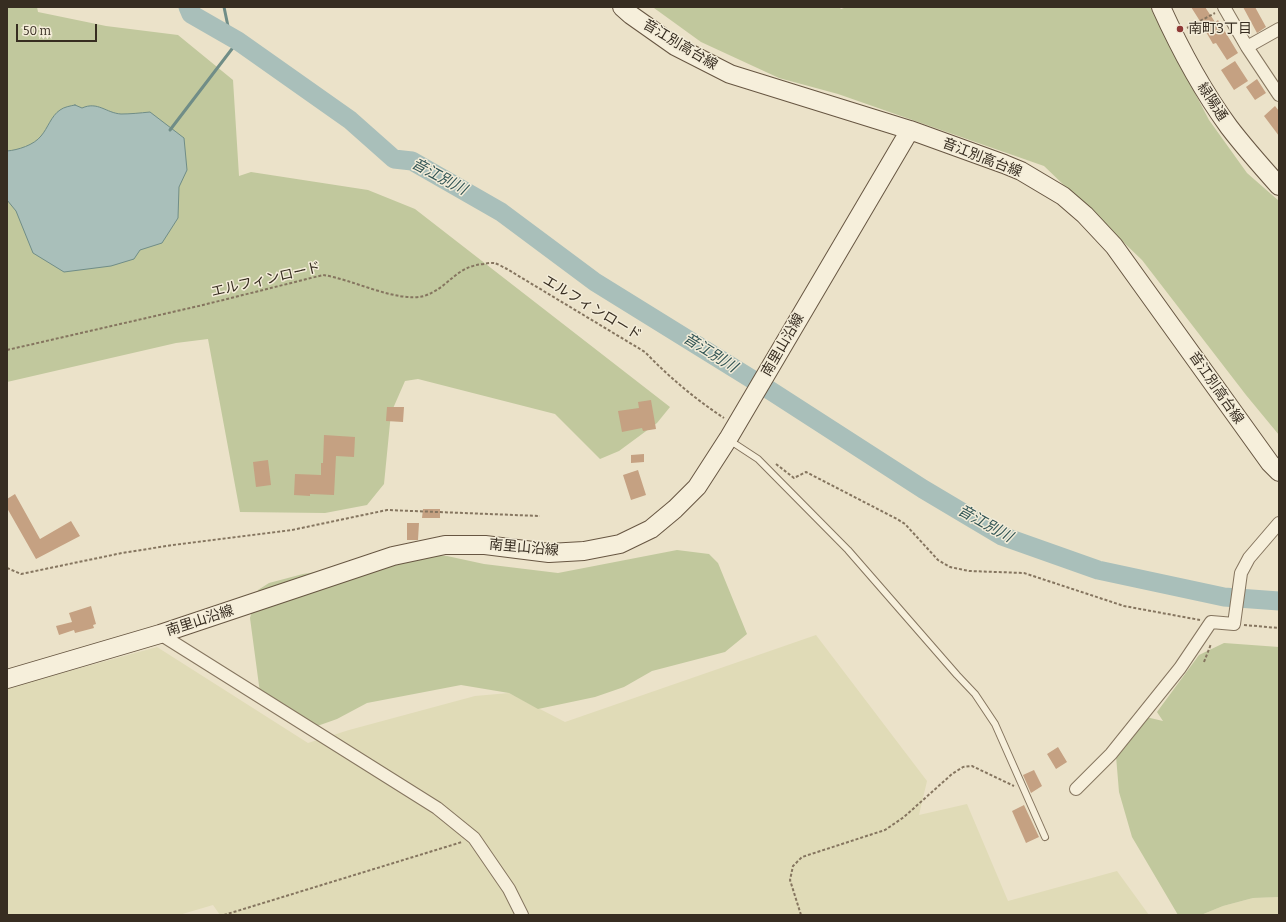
<!DOCTYPE html>
<meta charset="utf-8">
<style>
body{margin:0}
#map{position:relative;width:1286px;height:922px;overflow:hidden;background:#ebe2c9;font-family:Bitter,serif}
canvas{display:block}
.frame{position:absolute;inset:0;border:8px solid #372d21;pointer-events:none}
.scale{position:absolute;left:16px;top:24px;width:81px;height:18px;box-sizing:border-box;border:2px solid #372d21;border-top:0;padding-left:5px;font-size:12px;line-height:14px;white-space:nowrap;color:#372d21;-webkit-text-stroke:3px #f3ecd8;paint-order:stroke}
</style>
<div id="map">
<canvas width="1286" height="922"></canvas>
<div class="frame"></div>
<div class="scale">50 m</div>
</div>
<script>
const c = document.querySelector('canvas').getContext('2d');
c.lineJoin = 'round';
function paint(path, color) { c.fillStyle = color; c.fill(path, 'evenodd'); }
function stroke(path, color, width, dash) { c.strokeStyle = color; c.lineWidth = width; c.lineCap = dash ? 'butt' : 'round'; c.setLineDash(dash || []); c.stroke(path); }
function write(font, color, halo, rows, align = 'center') {
  c.font = font + ' Bitter,"Noto Sans JP",serif'; c.lineWidth = 3; c.setLineDash([]); c.textBaseline = 'middle'; c.strokeStyle = halo; c.fillStyle = color; for (const [text, x, y, turn = 0] of rows) {
    c.save(); c.translate(x, y); c.rotate((+turn || 0) * Math.PI / 180); c.textAlign = isNaN(turn) ? turn : align; if (halo) c.strokeText(text, 0, 0); c.fillText(text, 0, 0); c.restore();
  }
}
paint(new Path2D(`
 M816 635 927 781 919 815 967 804 1008 901 1117 871 1149 915H220L213 905 179 915H7V688L157 647 308 743 349 730 475 696 509 693 565 722Z
 M1279 897V915H1201L1223 906 1253 898Z`), '#e0dbb7');
paint(new Path2D(`
 M7 7H37L38 12 106 26 178 35 233 80 239 176 251 172 368 190 415 209 670 407 657 423 619 451 600 459 555 414 418 379 405 381 391 413 384 484 367 505 325 513 240 512 208 339 176 343 7 382Z
 M654 7H839L841 9 847 7H1150L1209 120 1247 173 1279 201V435L1246 395 1142 260 1044 166 838 94 779 78 701 42 654 8Z
 M677 550 709 554 718 563 747 634 725 652 652 671 624 687 595 697 538 709 509 693 461 685 367 703 337 719 306 730 260 693 250 618 258 590 269 583 303 574 426 555 447 556 484 564 558 573Z
 M1224 643 1279 647V897L1253 898 1223 906 1201 915H1178L1132 837 1119 792 1116 756 1119 734 1131 718 1146 717 1163 721 1157 712 1199 655Z`), '#c1c89d');
const water = new Path2D(`
 M75 105 82 108C98 101 106 113 121 114 130 114 140 113 150 112L184 138 187 170 179 187 178 218 162 243 140 250 134 259 111 266 64 272 33 253 16 211 7 200V151C18 150 34 145 41 136 48 128 51 116 60 110 64 107 70 106 75 105Z`);
paint(water, '#a9bfba');
stroke(water, '#708d87', 1);
stroke(new Path2D(`
 M224 7 230 36
 M170 130 238 41`), '#708d87', 3);
stroke(new Path2D(`
 M188 7 191 14 238 41 350 120 394 159 412 161 501 212 595 282 771 391 923 489 1002 536 1098 570 1224 597 1279 601`), '#a9bfba', 19);
paint(new Path2D(`
 M1191 7H1205L1215 22 1218 20 1238 53 1227 60 1216 43 1213 44 1198 18Z
 M1243 7H1255L1266 27 1257 33Z
 M1235 61 1248 81 1234 90 1221 70Z
 M1257 79 1266 93 1255 100 1246 87Z
 M1275 106 1279 111V136L1264 116Z
 M651 400 656 429 643 431 642 428 622 432 618 411 639 408 638 402Z
 M387 407H404L403 422 386 421Z
 M324 435 355 437 354 457 336 456 334 495 310 494V496L294 495 295 474 321 475V463H323Z
 M644 454V462L631 463V455Z
 M268 460 271 485 256 487 253 462Z
 M638 470 646 495 631 500 623 475Z
 M15 494 40 539 71 521 80 536 36 559 7 508V499Z
 M423 509H440V518H422Z
 M407 523H419L418 540H407Z
 M91 606 96 624 93 625 94 628 75 633 74 630 59 635 56 626 72 622 69 613Z
 M1058 747 1067 762 1056 769 1047 754Z
 M1034 770 1042 786 1031 793 1023 775Z
 M1024 805 1039 837 1026 843 1012 811Z`), '#c5a182');
const lane = new Path2D(`
 M729 440 758 459 848 550 957 675 975 694 995 724 1045 837`);
const street = new Path2D(`
 M1224 7 1247 47 1279 95
 M1247 47 1279 29
 M160 634 437 808 474 838 509 889 522 915
 M1076 789 1111 754 1180 668 1211 622 1234 624 1241 573 1249 558 1279 523`);
const secondary = new Path2D(`
 M622 7 631 15 675 46 730 74 910 130 1004 164 1021 171 1063 196 1085 215 1114 246 1270 463 1279 472
 M1161 7C1180 49 1202 90 1229 127 1245 148 1262 167 1279 186
 M7 679 160 634 393 556 445 545H485L549 553 584 551 620 544 651 529 675 509 697 487 728 439 910 130`);
stroke(lane, '#85755f', 8);
stroke(street, '#85755f', 14);
stroke(secondary, '#675642', 20);
stroke(new Path2D(`
 M1187 28 1215 13
 M7 350 203 305 323 275C352 279 397 303 424 296 449 288 455 266 484 264 487 263 491 263 494 263 498 264 503 267 507 269L645 352C669 377 695 399 724 418
 M776 464 794 478 806 472 897 519 905 524 938 560 950 567 969 571 1024 573 1124 606 1200 620
 M7 568 21 574 122 553 173 545 292 530 387 510 540 516
 M1244 625 1279 628
 M1204 662 1211 644
 M224 915 462 842
 M801 915 790 880 793 866 802 857 885 830 904 817 952 774 963 767 972 766 1014 786`), '#85755f', 2, [3, 2]);
stroke(lane, '#f6efdb', 6);
stroke(street, '#f6efdb', 12);
stroke(secondary, '#f6efdb', 18);
for (const [x, y, r, color] of [
 [1180,29,4,"#8f3835"]
]) { const dot = new Path2D(); dot.arc(x, y, r, 0, 2 * Math.PI); c.fillStyle = color; c.fill(dot); stroke(dot, '#f3ecd8', 1.5); }
write('14px', '#372d21', '#f3ecd8', [
 ["南町3丁目",1188,29]
], 'left');
write('14px', '#372d21', '#f3ecd8', [
 ["音江別高台線",680,45,31],
 ["緑陽通",1212,102,57],
 ["音江別高台線",982,158,21],
 ["エルフィンロード",266,280,-13],
 ["エルフィンロード",592,308,31],
 ["南里山沿線",783,345,-60],
 ["音江別高台線",1216,388,55],
 ["南里山沿線",524,548,5],
 ["南里山沿線",200,621,-18]
]);
write('italic 15px', '#325555', '#f3ecd8', [
 ["音江別川",439,177,28],
 ["音江別川",710,353,32],
 ["音江別川",985,524,29]
]);
</script>
